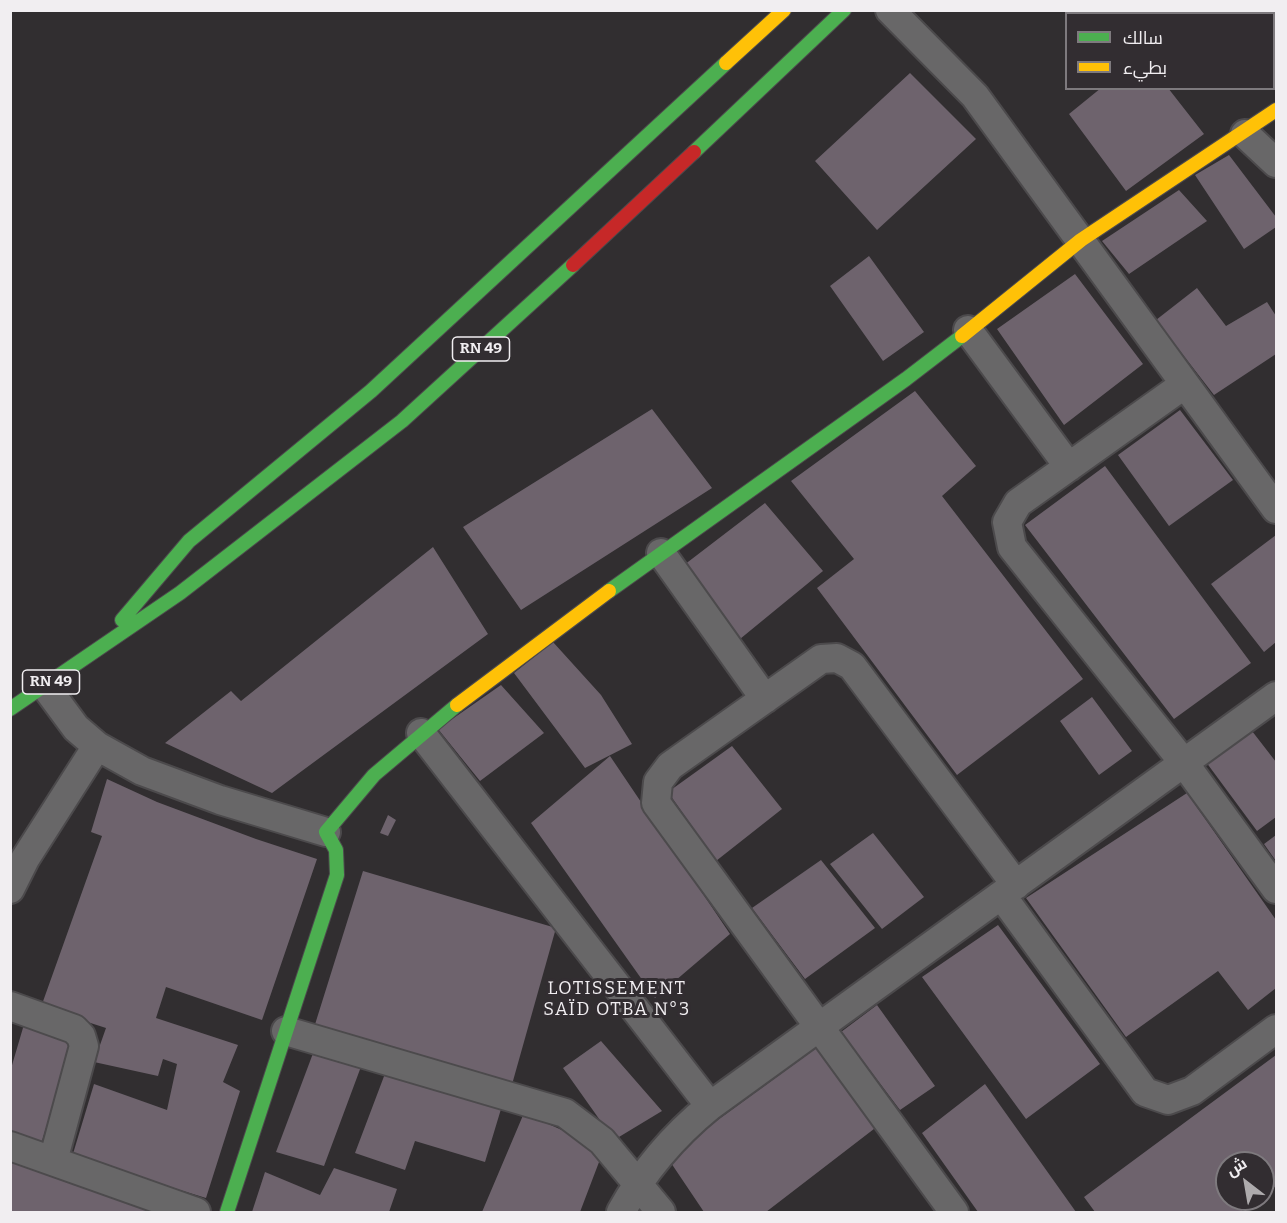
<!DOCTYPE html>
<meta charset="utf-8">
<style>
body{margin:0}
#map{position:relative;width:1287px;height:1223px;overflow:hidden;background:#312e30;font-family:Bitter,Cairo,serif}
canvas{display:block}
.frame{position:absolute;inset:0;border:12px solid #f1eef1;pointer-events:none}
.legend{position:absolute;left:1065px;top:12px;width:210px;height:78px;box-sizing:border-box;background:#322d31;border:2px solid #7e7a7e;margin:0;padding:8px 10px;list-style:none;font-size:18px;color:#f1eef1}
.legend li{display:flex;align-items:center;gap:12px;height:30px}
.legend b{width:30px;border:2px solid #7e7a7e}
.north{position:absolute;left:1215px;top:1151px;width:60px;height:60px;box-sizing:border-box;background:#322d31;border:2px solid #7e7a7e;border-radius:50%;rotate:329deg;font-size:16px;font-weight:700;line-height:24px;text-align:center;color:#f1eef1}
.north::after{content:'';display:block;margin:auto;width:21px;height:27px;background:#aeabad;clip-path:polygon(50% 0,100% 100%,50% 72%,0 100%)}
</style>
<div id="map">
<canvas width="1287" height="1223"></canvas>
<div class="frame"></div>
<ul class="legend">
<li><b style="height:8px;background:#4caf50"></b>سالك</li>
<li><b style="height:8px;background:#ffc107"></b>بطيء</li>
</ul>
<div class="north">ش</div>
</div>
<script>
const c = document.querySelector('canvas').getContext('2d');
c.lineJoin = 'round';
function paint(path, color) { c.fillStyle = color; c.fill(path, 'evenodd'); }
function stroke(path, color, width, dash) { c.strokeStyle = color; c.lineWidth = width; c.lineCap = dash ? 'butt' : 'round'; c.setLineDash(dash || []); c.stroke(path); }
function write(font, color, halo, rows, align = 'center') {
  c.font = font + ' Bitter,serif'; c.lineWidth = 6; c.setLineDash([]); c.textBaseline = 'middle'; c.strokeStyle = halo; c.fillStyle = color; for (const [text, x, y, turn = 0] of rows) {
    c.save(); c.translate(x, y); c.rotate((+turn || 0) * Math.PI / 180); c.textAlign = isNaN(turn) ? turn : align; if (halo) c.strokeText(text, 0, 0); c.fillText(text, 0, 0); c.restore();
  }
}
paint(new Path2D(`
 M910 73 976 139 877 230 815 161Z
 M1101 88H1168L1204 134 1126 191 1069 114Z
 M1229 155 1276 217V227L1244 249 1195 175Z
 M1179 190 1207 221 1129 274 1102 241Z
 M869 256 924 332 883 361 830 286Z
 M1075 274 1143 364 1064 425 997 329Z
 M1197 288 1226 326 1267 302 1276 316V354L1214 395 1156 320Z
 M915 391 976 466 942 496 1083 679 957 775 817 588 854 559 791 481Z
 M652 409 712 488 521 610 463 527Z
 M1180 410 1233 480 1169 526 1118 455Z
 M1105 466 1251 663 1174 719 1025 525Z
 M765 503 823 571 740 639 684 565Z
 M1276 535V642L1264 652 1211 584Z
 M433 547 488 634 272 793 165 743 231 691 241 701Z
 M553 642 601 695 632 744 585 768 514 673Z
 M501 685 544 733 480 781 438 729Z
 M1092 697 1132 751 1099 775 1060 721Z
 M1252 731 1276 762V817L1257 831 1206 762Z
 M732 746 782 809 716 861 668 792Z
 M610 756 730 934 655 998 531 823Z
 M107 779 157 802 256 839 317 859 262 1020 166 987 156 1018 238 1045 223 1082 240 1091 206 1198 72 1157 94 1084 167 1110 177 1064 163 1059 158 1076 94 1062 106 1028 41 1007 102 836 91 832Z
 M1187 793 1276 920V988L1248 1010 1218 971 1126 1037 1026 898Z
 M388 815 396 820 388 836 380 833Z
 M873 833 924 897 882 929 830 864Z
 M1276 835V861L1264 844Z
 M821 860 875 928 805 979 752 908Z
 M363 871 556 928 511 1088 312 1034Z
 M998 925 1100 1064 1026 1119 922 977Z
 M877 1005 935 1086 900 1110 841 1032Z
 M25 1021 73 1039 42 1141 10 1132V1072Z
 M601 1041 662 1111 614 1140 563 1068Z
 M819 1046 883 1122 766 1212H704L667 1157Z
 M315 1048 362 1064 324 1166 276 1152Z
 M1276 1055V1186L1263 1196V1163H1227V1199H1259L1240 1212H1095L1084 1197Z
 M386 1071 501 1109 485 1162 415 1141 405 1170 355 1153Z
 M985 1084 1076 1212H978L922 1133Z
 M524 1113 604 1149 580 1212H482Z
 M10 1158 169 1212H10Z
 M334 1168 397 1189 389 1212H252L265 1172 320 1195Z`), '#6e636d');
const street = new Path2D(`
 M890 10 975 96 1276 509
 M1245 134 1276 163
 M968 330 1069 467
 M1185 384 1018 503 1007 522 1012 547 1184 763 1276 889
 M661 553 765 699
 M45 686 76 728 97 746 142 771 220 800 326 832
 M421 733 710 1106
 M10 889 25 859 97 746
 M1002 896 1145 1092 1168 1100 1192 1091 1276 1029
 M10 1006 74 1029 81 1036 84 1046 53 1161
 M286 1031 565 1113 602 1141 661 1212
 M10 1146 196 1212
 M621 1212C644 1170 672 1137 710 1106L1276 696
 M954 1212 656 803 658 782 670 766 821 659 837 658 852 666 1016 885`);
const fast = new Path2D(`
 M694 152 844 10
 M609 591 906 379 962 336
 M122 620 189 541 371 391 726 63
 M10 709 180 593 402 421 573 265
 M227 1212 337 875 336 850 326 832 374 775 457 705`);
const slow = new Path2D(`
 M726 63 784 10
 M962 336 1081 240 1276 110
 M457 705 609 591`);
const jam = new Path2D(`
 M573 265 694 152`);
stroke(street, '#4c4a4c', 32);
stroke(fast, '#4c4a4c', 16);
stroke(slow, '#4c4a4c', 16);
stroke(jam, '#4c4a4c', 16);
stroke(street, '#686768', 28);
stroke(fast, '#4caf50', 14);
stroke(slow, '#ffc107', 14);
stroke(jam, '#c62828', 14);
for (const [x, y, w] of [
 [481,349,57],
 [51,682,57]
]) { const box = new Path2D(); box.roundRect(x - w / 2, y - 12, w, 24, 4.5); c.fillStyle = '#322d31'; c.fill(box); stroke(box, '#f1eef1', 1.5); }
write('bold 15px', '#f1eef1', null, [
 ["RN 49",481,349],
 ["RN 49",51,682]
]);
c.letterSpacing = '1.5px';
write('18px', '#f1eef1', '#322d31', [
 ["LOTISSEMENT",617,989],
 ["SAÏD OTBA N°3",617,1010]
]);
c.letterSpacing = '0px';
</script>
